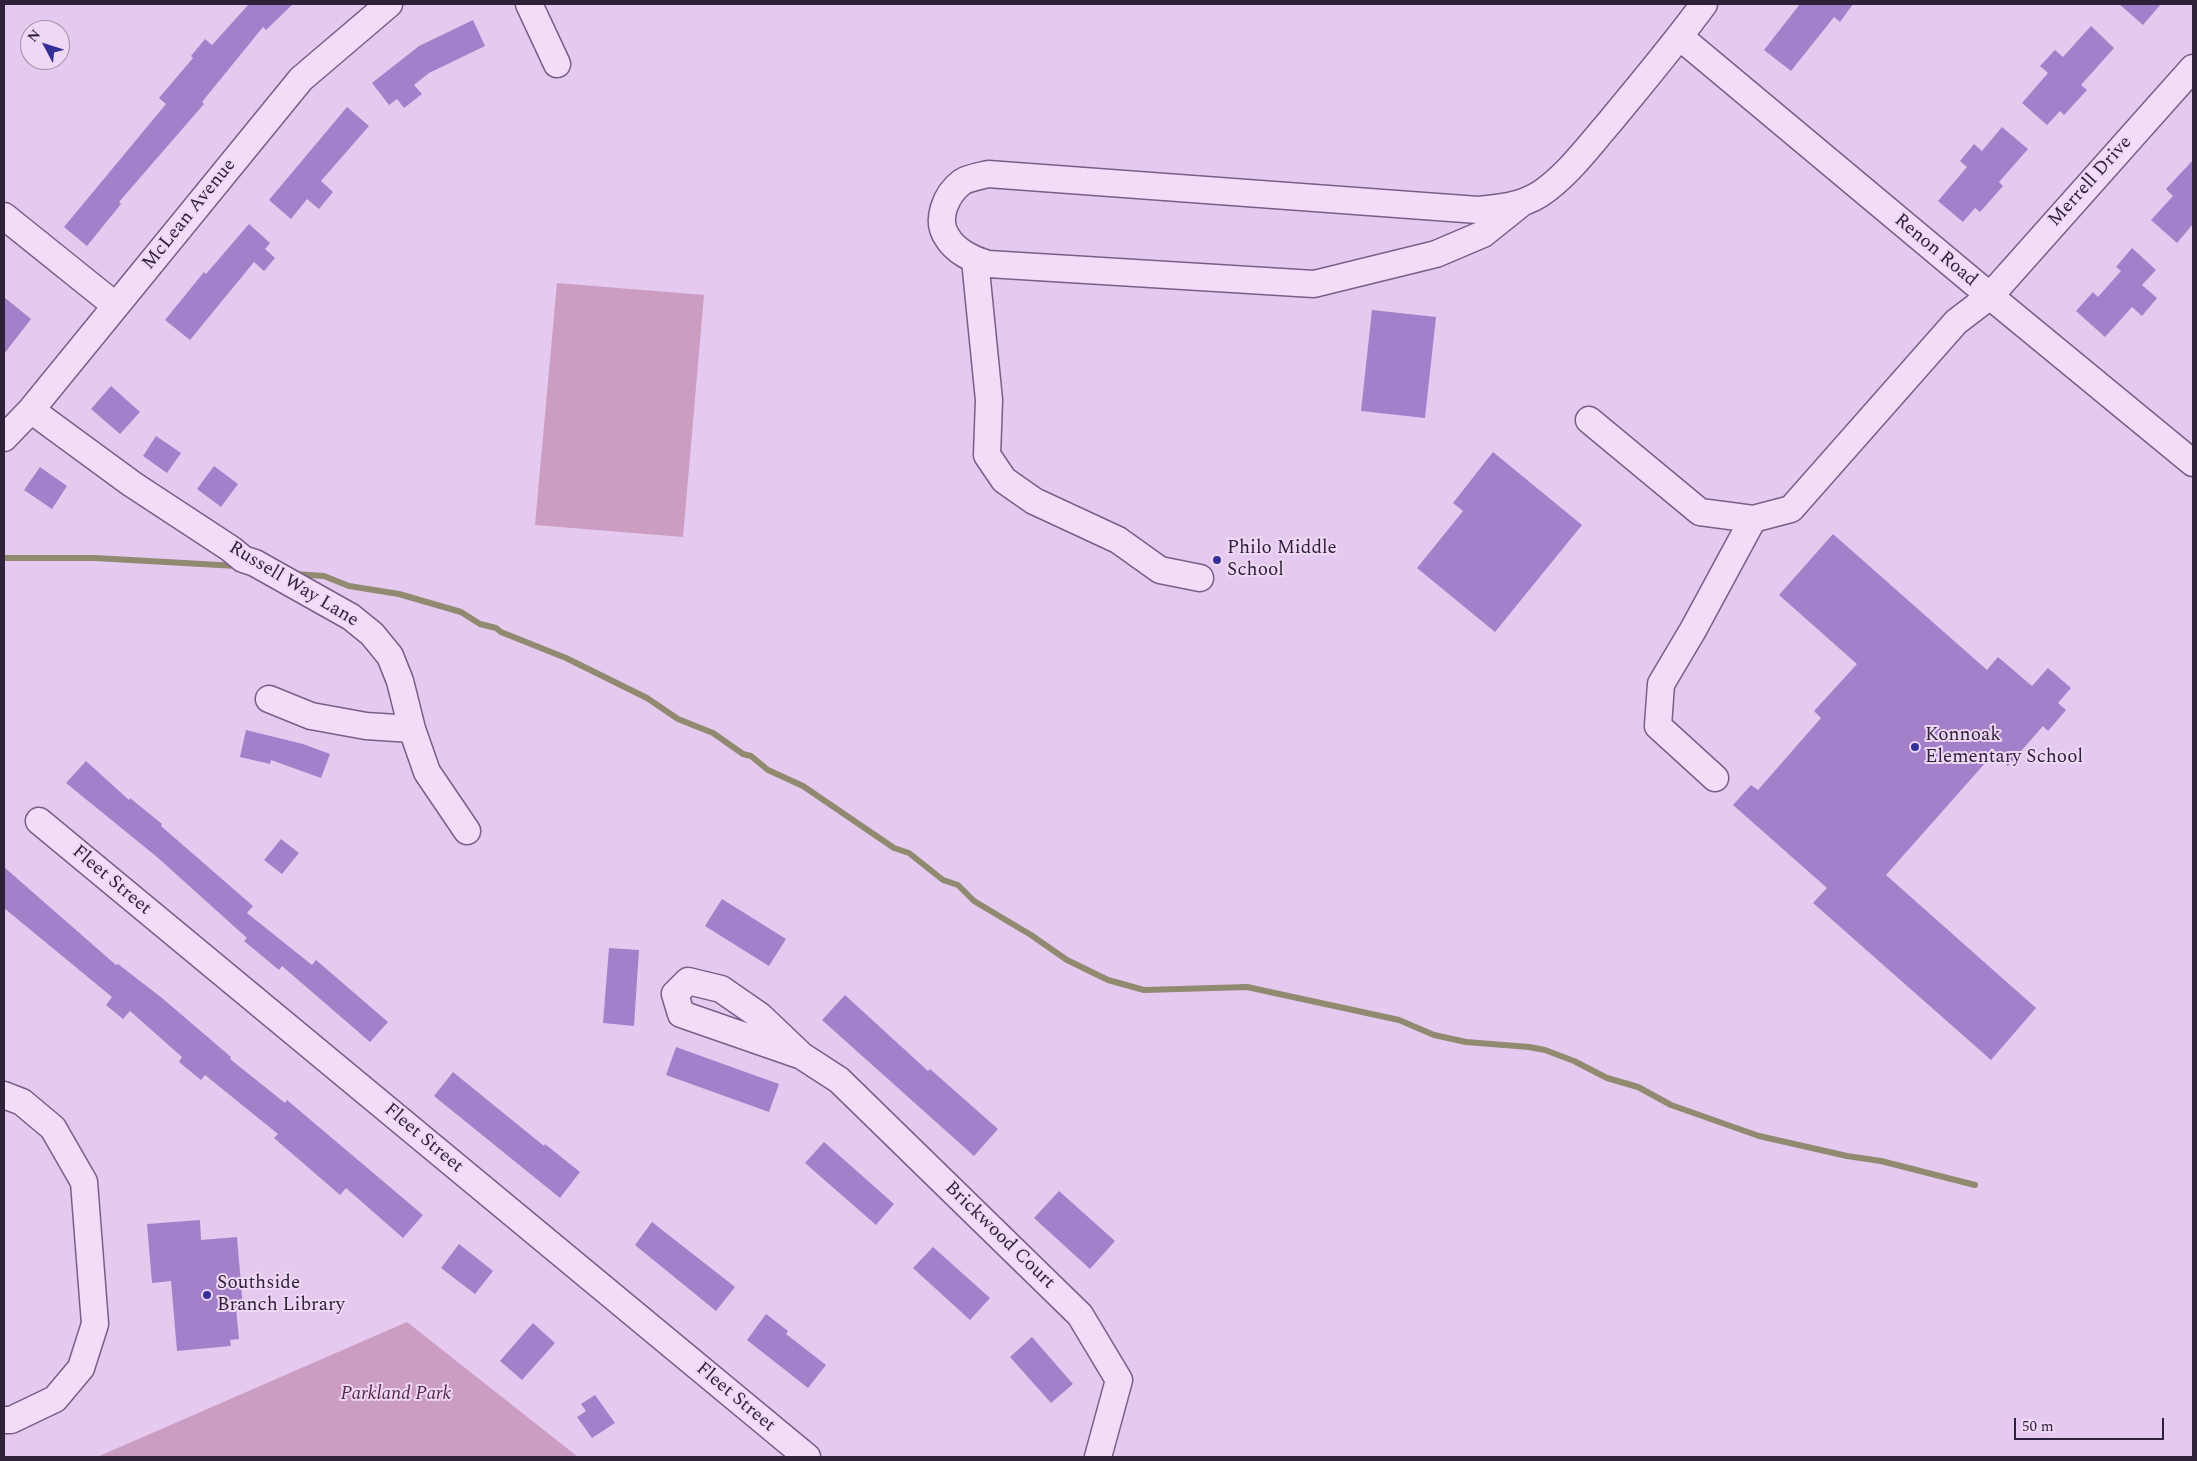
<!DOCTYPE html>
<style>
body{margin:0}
#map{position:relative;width:2197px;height:1461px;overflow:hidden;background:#e5c9ee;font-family:Spectral,serif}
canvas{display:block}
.frame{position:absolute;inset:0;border:5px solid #2f213a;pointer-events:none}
.north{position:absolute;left:20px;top:20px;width:50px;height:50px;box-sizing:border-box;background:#efd8f5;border:1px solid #a28faa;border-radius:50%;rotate:310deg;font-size:14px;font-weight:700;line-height:20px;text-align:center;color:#2f213a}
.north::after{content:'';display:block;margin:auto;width:18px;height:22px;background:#353097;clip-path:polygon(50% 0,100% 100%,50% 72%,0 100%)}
.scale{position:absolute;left:2014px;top:1418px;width:150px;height:22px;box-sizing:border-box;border:2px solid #2f213a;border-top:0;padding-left:6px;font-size:15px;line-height:18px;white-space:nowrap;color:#2f213a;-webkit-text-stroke:4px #efd8f5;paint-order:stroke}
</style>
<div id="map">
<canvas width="2197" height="1461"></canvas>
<div class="frame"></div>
<div class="north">N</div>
<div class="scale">50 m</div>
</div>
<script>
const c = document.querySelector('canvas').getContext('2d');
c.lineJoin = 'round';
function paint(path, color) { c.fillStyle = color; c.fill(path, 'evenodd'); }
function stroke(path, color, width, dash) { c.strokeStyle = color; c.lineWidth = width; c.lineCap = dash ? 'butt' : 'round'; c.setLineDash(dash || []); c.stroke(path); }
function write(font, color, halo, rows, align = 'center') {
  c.font = font + ' Spectral,serif'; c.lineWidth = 4; c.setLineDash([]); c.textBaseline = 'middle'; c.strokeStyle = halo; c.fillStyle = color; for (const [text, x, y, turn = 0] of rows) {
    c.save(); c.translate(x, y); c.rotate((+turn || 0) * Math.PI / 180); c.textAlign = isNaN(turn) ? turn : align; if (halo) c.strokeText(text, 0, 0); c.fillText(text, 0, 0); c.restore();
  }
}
paint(new Path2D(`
 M557 283 704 295 683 537 535 525Z
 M407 1322 578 1457H97Z`), '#cc9dc3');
stroke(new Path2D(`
 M4 558H95L237 566
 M294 574 324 576 349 586 399 594 461 612 480 624 496 628 501 632 566 658 647 698 678 719 713 733 743 754 751 756 768 770 803 786 894 848 909 853 943 880 958 885 974 901 1031 935 1067 960 1108 980 1144 990 1247 987 1399 1020 1434 1035 1466 1042 1529 1047 1545 1050 1574 1061 1607 1078 1638 1087 1671 1105 1759 1136 1847 1156 1881 1161 1975 1185`), '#908a70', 6);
paint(new Path2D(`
 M249 4H293L266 30 263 27 202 102 204 104 119 202 121 204 87 246 64 227 166 104 159 98 193 58 191 56 205 39 212 45Z
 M1800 4H1853L1840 22 1834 17 1791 71 1764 50Z
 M2119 4H2161L2143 25Z
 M473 20 485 46 429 73 414 85 422 94 404 108 397 99 389 105 372 83 419 46Z
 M2091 26 2114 48 2081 85 2087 90 2064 115 2060 111 2047 125 2022 103 2048 73 2040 66 2055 50 2063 57Z
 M347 107 369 126 321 181 333 192 319 209 307 199 291 219 269 200Z
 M2002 127 2028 149 1999 182 2003 186 1980 212 1975 208 1963 222 1938 201 1967 167 1960 161 1974 144 1982 151Z
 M2193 160V224L2177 243 2151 220 2173 196 2166 189Z
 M249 224 270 243 265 249 275 258 264 271 254 262 190 340 165 320 204 272 206 274Z
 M2132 248 2156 270 2142 285 2157 298 2142 316 2132 307 2105 337 2076 311 2093 292 2098 297 2121 271 2116 267Z
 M4 297 31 319 4 354Z
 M1372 310 1436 317 1425 418 1361 411Z
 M111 386 140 412 120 434 91 409Z
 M156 436 181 453 167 473 143 456Z
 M1493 452 1582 525 1495 632 1417 568 1463 511 1453 503Z
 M214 466 238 484 221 507 197 489Z
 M40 467 67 486 52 509 24 490Z
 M1833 534 1987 670 1998 657 2032 686 2048 668 2071 688 2058 703 2066 710 2048 731 2043 726 2008 766 1994 753 1886 875 2036 1008 1991 1060 1813 903 1827 888 1733 805 1751 785 1758 790 1821 718 1814 711 1857 664 1779 595Z
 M246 730 303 744 330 754 321 778 271 760 270 764 240 757Z
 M86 761 129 800 130 798 162 824 161 826 253 906 247 913 312 965 316 960 388 1022 370 1042 282 966 279 970 244 941 247 938 157 857 66 783Z
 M281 839 299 853 282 874 264 860Z
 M4 867 116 965 118 964 162 998 231 1057 230 1059 285 1103 287 1100 423 1215 403 1238 346 1188 340 1195 274 1138 278 1134 205 1075 201 1080 179 1062 182 1057 130 1011 123 1019 106 1005 112 997 4 908Z
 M722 899 786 939 769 966 705 926Z
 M609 948 639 950 634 1026 603 1023Z
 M845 995 928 1071 930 1069 998 1129 974 1156 822 1020Z
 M676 1047 779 1084 769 1112 666 1075Z
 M453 1072 544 1146 545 1144 580 1172 560 1198 434 1096Z
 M824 1142 894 1204 876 1225 805 1163Z
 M1059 1191 1115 1241 1090 1269 1034 1218Z
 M200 1220 201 1240 237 1237 243 1308H236L239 1339 230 1340 231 1346 177 1351 171 1281 152 1283 147 1224Z
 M652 1222 735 1287 716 1311 635 1245Z
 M459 1244 493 1271 475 1294 441 1268Z
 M933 1247 990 1298 970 1320 913 1268Z
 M766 1314 788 1331 786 1334 826 1365 808 1388 747 1340Z
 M533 1323 555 1343 522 1380 500 1361Z
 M1032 1337 1073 1384 1051 1403 1010 1357Z
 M595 1395 615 1423 592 1438 577 1417 586 1411 581 1404Z`), '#a480ca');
const minor = new Path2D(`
 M529 4 557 64
 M1680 37 1990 296 2193 463
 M1523 202 1483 234 1436 254 1314 284 988 264C973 260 955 251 947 237 935 220 946 194 962 182 968 178 980 176 988 174L1478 210C1500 208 1521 206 1540 194 1567 176 1588 147 1609 123 1641 84 1674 45 1704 4
 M4 216 116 306
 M975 260 989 400 987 455 1004 480 1034 501 1118 540 1160 570 1200 578
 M31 410 132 484 231 549 243 559 255 563 351 617 372 634 390 656 400 681 412 729 427 772 467 831
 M1589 420 1700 512 1753 519 1791 509 1956 322 1990 296 2193 68
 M4 438 31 410 301 79 389 4
 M269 699 311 716 366 726 412 729
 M1715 778 1658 726 1661 684 1693 630 1753 519
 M39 821 807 1457
 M802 1056 681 1014 675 994 688 981 721 989 760 1016 802 1056 839 1080 1080 1315 1119 1380 1098 1457
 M4 1095 22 1102 53 1128 84 1182 95 1324 81 1368 55 1399 11 1420H4`);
stroke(minor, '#785e89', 29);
stroke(minor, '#f2dcf8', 26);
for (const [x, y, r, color] of [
 [1217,560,5,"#353097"],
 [1915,747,5,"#353097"],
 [207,1295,5,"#353097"]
]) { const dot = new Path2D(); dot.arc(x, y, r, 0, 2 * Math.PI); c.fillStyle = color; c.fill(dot); stroke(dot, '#efd8f5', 2); }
write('19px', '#2f213a', '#efd8f5', [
 ["Merrell Drive",2091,182,-48],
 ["McLean Avenue",190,215,-51],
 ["Renon Road",1935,251,40],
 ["Russell Way Lane",293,585,31],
 ["Fleet Street",111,881,40],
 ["Fleet Street",423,1139,40],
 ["Brickwood Court",999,1236,44],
 ["Fleet Street",735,1398,40]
]);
write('19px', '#2f213a', '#efd8f5', [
 ["Philo Middle",1227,549],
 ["School",1227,571],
 ["Konnoak",1925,736],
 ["Elementary School",1925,758],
 ["Southside",217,1284],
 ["Branch Library",217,1306]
], 'left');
write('italic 19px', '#562848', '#efd8f5', [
 ["Parkland Park",396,1395]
]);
</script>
